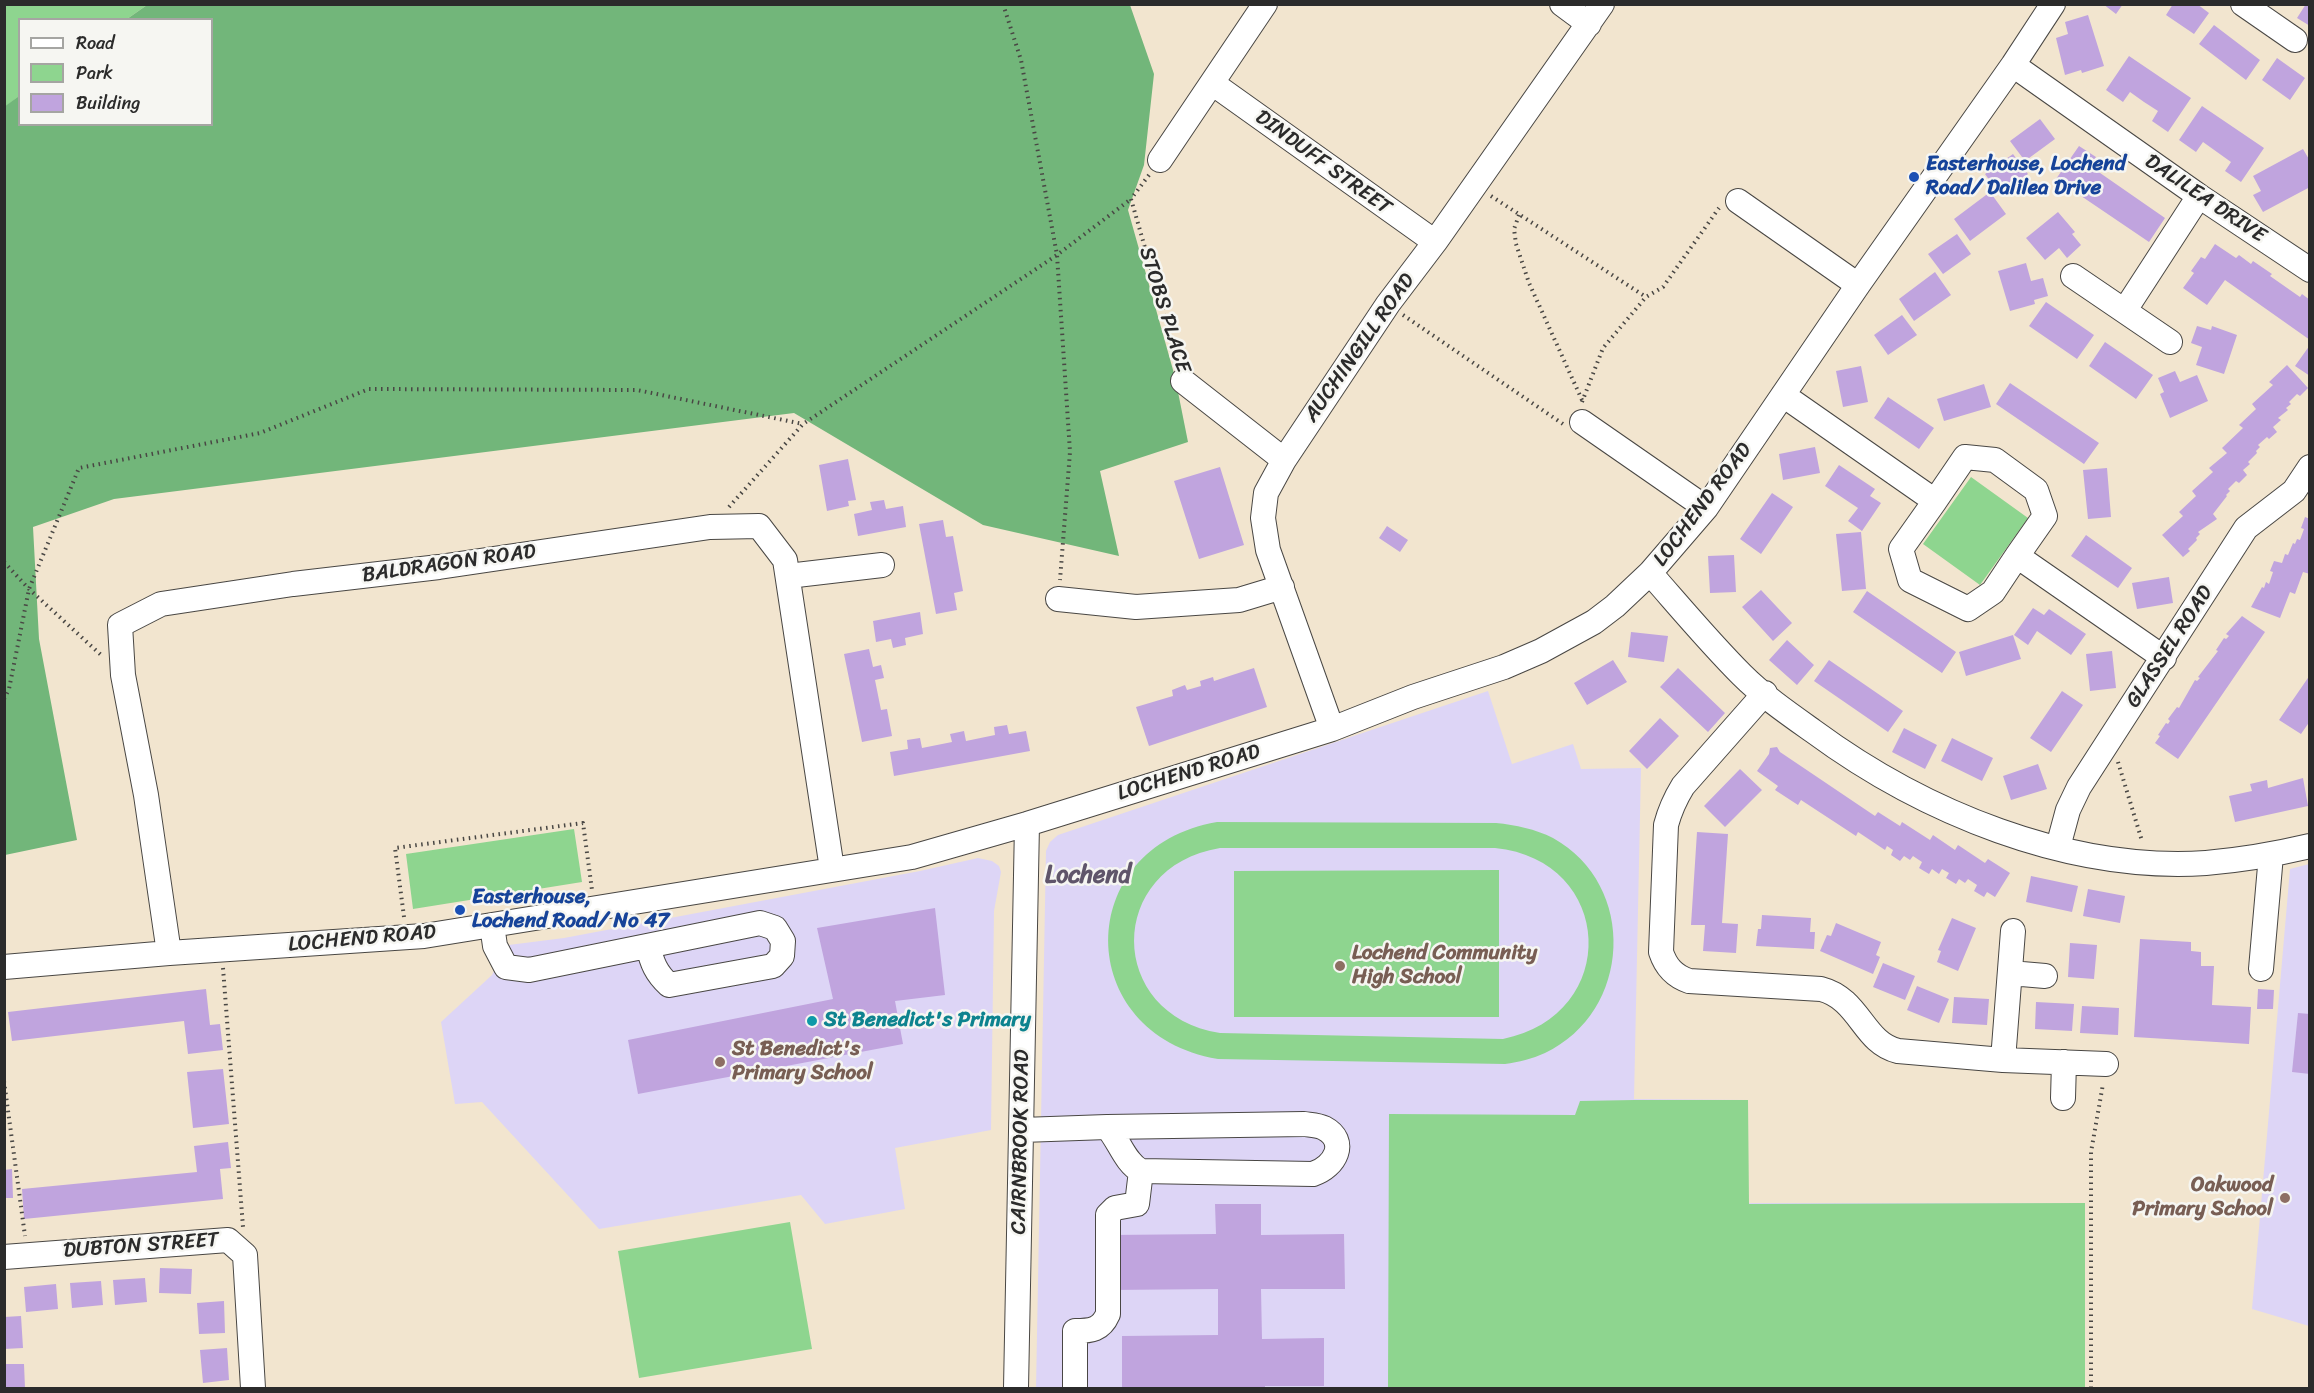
<!DOCTYPE html>
<style>
body{margin:0}
#map{position:relative;width:2314px;height:1393px;overflow:hidden;background:#f2e5cf;font-family:Sriracha,sans-serif}
canvas{display:block}
.frame{position:absolute;inset:0;border:6px solid #2b2b2b;pointer-events:none}
.legend{position:absolute;left:18px;top:18px;width:195px;height:108px;box-sizing:border-box;background:#f6f6f2;border:2px solid #a5a5a2;margin:0;padding:8px 10px;list-style:none;font-size:18px;color:#2b2b2b}
.legend li{display:flex;align-items:center;gap:12px;height:30px}
.legend b{width:30px;border:2px solid #a5a5a2}
</style>
<div id="map">
<canvas width="2314" height="1393"></canvas>
<div class="frame"></div>
<ul class="legend">
<li><b style="height:8px;background:#fff"></b>Road</li>
<li><b style="height:16px;background:#8ed58f"></b>Park</li>
<li><b style="height:16px;background:#c0a4de"></b>Building</li>
</ul>
</div>
<script>
const c = document.querySelector('canvas').getContext('2d');
c.lineJoin = 'round';
function paint(path, color) { c.fillStyle = color; c.fill(path, 'evenodd'); }
function stroke(path, color, width, dash) { c.strokeStyle = color; c.lineWidth = width; c.lineCap = dash ? 'butt' : 'round'; c.setLineDash(dash || []); c.stroke(path); }
function write(font, color, halo, rows, align = 'center') {
  c.font = font + ' Sriracha,sans-serif'; c.lineWidth = 5; c.setLineDash([]); c.textBaseline = 'middle'; c.strokeStyle = halo; c.fillStyle = color; for (const [text, x, y, turn = 0] of rows) {
    c.save(); c.translate(x, y); c.rotate((+turn || 0) * Math.PI / 180); c.textAlign = isNaN(turn) ? turn : align; if (halo) c.strokeText(text, 0, 0); c.fillText(text, 0, 0); c.restore();
  }
}
paint(new Path2D(`
 M1488 691 1512 764 1573 744 1581 769 1641 768 1634 1099 1748 1100V1203H2085V1388H1036L1046 851 1050 842 1058 835Z
 M978 858 992 861 999 866 1001 872 994 911 991 1130 895 1148 905 1209 825 1224 801 1195 599 1229 482 1102 455 1104 441 1022 492 975 494 971 485 948 564 938 920 871Z
 M2309 864V1326L2252 1309 2290 869Z`), '#ddd5f6');
paint(new Path2D(`
 M5 5H147L127 19 20 20 19 96 5 107Z
 M1971 477 2028 518 1980 585 1923 544Z
 M1217 822 1496 823C1516 825 1535 829 1553 838 1638 885 1632 1012 1545 1053 1532 1059 1519 1062 1505 1064L1218 1059C1072 1034 1072 847 1217 822ZM1220 848H1495C1615 860 1622 1015 1503 1039L1220 1033C1106 1015 1105 867 1220 848Z
 M574 829 582 882 413 909 406 854Z
 M1499 870V1017H1234V871Z
 M1634 1100H1748L1749 1204 2085 1203V1388H1388L1389 1114 1575 1115 1580 1101Z
 M790 1222 812 1349 639 1378 618 1251Z`), '#8ed58f');
paint(new Path2D(`
 M147 5H1130L1154 74 1144 165 1128 210 1175 377 1188 442 1100 471 1119 556 983 525 794 413 114 499 33 527 39 639 77 840 5 855 4 107 19 96 20 124H212V20L127 19Z`), '#72b67a');
paint(new Path2D(`
 M2103 4H2123L2116 14Z
 M2173 4H2197L2209 13 2194 34 2166 15Z
 M2306 4H2310V26L2297 18Z
 M2088 15 2104 66 2082 73 2081 70 2065 75 2056 38 2068 34 2065 22Z
 M2214 25 2260 60 2246 80 2199 44Z
 M2129 56 2191 98 2168 132 2152 121 2158 111 2144 102 2130 92 2123 102 2106 90Z
 M2277 58 2305 78 2290 100 2262 80Z
 M2202 106 2264 148 2241 182 2225 171 2231 162 2203 142 2196 152 2179 140Z
 M2040 119 2055 139 2025 161 2010 141Z
 M2079 146 2096 157 2090 166 2165 218 2149 242 2056 179Z
 M2303 149 2310 161V187L2263 212 2253 195 2261 191 2253 176Z
 M2013 154 2028 174 2000 195 1985 174Z
 M1990 192 2006 214 1970 241 1954 219Z
 M2058 212 2075 232 2072 234 2081 245 2067 258 2059 248 2045 260 2026 238Z
 M1957 234 1971 254 1943 274 1928 254Z
 M2215 244 2236 258 2239 255 2251 264 2253 261 2272 274 2270 276 2300 297 2302 294 2310 300V340L2225 280 2207 305 2183 288 2194 273 2191 271 2201 257 2205 259Z
 M2026 263 2031 281 2043 278 2048 296 2034 300 2035 304 2010 311 1998 271Z
 M1935 272 1951 295 1914 321 1899 299Z
 M2046 302 2094 335 2077 359 2029 326Z
 M1902 315 1917 335 1888 355 1874 335Z
 M2197 326 2211 330 2212 326 2237 335 2224 374 2196 365 2202 347 2191 343Z
 M2105 342 2153 375 2136 399 2089 366Z
 M2310 345V376L2295 366Z
 M2287 365 2308 388 2300 396 2297 394 2289 402 2291 404 2286 408 2288 410 2278 418 2281 420 2273 427 2277 432 2269 439 2267 437 2258 445 2260 447 2256 451 2257 453 2248 462 2250 464 2243 470 2247 475 2239 483 2236 481 2228 489 2230 491 2226 495 2227 496 2213 514 2217 519 2198 532 2200 534 2196 538 2197 540 2188 549 2190 551 2183 557 2162 535 2183 516 2179 512 2196 496 2192 491 2213 472 2209 468 2227 453 2222 448 2243 428 2239 425 2256 409 2252 404 2273 385 2269 382Z
 M1861 366 1868 402 1843 407 1836 371Z
 M2175 371 2180 382 2197 375 2208 401 2170 418 2160 394 2164 392 2158 378Z
 M2010 383 2099 443 2084 464 1996 404Z
 M1984 384 1991 407 1944 421 1937 399Z
 M1888 397 1934 428 1919 449 1874 418Z
 M1815 447 1820 473 1783 480 1779 454Z
 M848 459 856 500 848 501 849 506 827 511 819 465Z
 M1839 465 1875 489 1870 496 1881 503 1862 531 1848 521 1858 508 1825 486Z
 M1220 467 1244 545 1199 559 1174 481Z
 M2107 468 2111 517 2088 519 2083 470Z
 M1772 493 1793 507 1761 554 1740 539Z
 M884 500 886 509 903 506 906 527 858 536 854 514 872 510 870 502Z
 M2305 517 2310 519V574L2303 572 2295 594 2290 592 2280 618 2251 607 2262 587 2264 588 2266 582 2269 584 2273 572 2270 571 2274 561 2282 563 2285 554 2288 555 2293 543 2295 544 2297 539 2300 540 2304 529 2301 528Z
 M943 520 946 537 953 536 963 591 954 593 957 610 936 614 919 524Z
 M1387 526 1408 540 1400 552 1379 538Z
 M1861 532 1866 589 1842 591 1836 534Z
 M2086 535 2132 568 2118 588 2071 556Z
 M1734 555 1736 592 1710 593 1708 556Z
 M2169 577 2173 603 2137 609 2132 583Z
 M1761 590 1792 623 1773 641 1742 607Z
 M1867 591 1956 652 1942 673 1853 612Z
 M2033 608 2044 615 2049 609 2086 634 2071 655 2037 631 2028 645 2014 635Z
 M920 612 923 634 905 638 906 645 893 648 891 639 876 642 873 621Z
 M2242 616 2265 632 2178 759 2155 743 2160 736 2158 735 2166 723 2168 724 2170 721 2168 719 2177 707 2179 708 2195 680 2197 681 2200 678 2198 677 2218 651 2216 650 2224 638 2226 639 2229 636 2226 634Z
 M1631 632 1668 636 1664 662 1628 657Z
 M2013 635 2021 659 1966 676 1959 652Z
 M1787 640 1814 665 1797 685 1769 660Z
 M869 649 873 667 881 665 884 678 875 680 881 710 887 709 892 736 862 742 844 654Z
 M2112 651 2116 688 2090 691 2086 654Z
 M1613 660 1627 682 1587 705 1574 683Z
 M1829 660 1903 711 1888 732 1814 681Z
 M1254 668 1267 707 1149 746 1136 707 1173 696 1172 690 1185 685 1187 690 1201 686 1200 681 1213 677 1214 681Z
 M1678 668 1725 713 1708 732 1660 687Z
 M2310 675V721L2301 734 2279 720Z
 M2062 691 2083 705 2051 752 2030 738Z
 M1660 718 1679 736 1647 769 1629 751Z
 M1007 725 1009 734 1026 731 1030 751 894 776 890 752 908 749 907 740 920 738 922 748 952 742 950 734 964 731 966 741 995 735 994 727Z
 M1904 728 1937 745 1925 769 1892 752Z
 M1952 738 1993 758 1982 781 1941 761Z
 M1777 747 1780 752 1875 816 1878 812 1900 826 1902 822 1930 840 1933 835 1955 850 1958 845 1985 863 1988 859 2010 873 1995 897 1987 892 1984 897 1974 891 1977 885 1968 879 1965 883 1959 879 1956 884 1946 878 1949 873 1942 869 1939 874 1932 869 1929 874 1919 868 1922 862 1913 856 1910 860 1904 856 1900 861 1891 855 1893 850 1887 846 1885 850 1858 832 1856 836 1801 800 1798 805 1775 790 1778 786 1757 771 1769 754 1770 748Z
 M2038 764 2047 789 2011 800 2003 776Z
 M1740 769 1762 790 1725 827 1704 806Z
 M2303 778 2308 806 2235 822 2229 796 2252 791 2250 784 2267 780 2268 788Z
 M1697 832 1728 834 1722 923 1738 924 1736 953 1703 951 1705 925H1691Z
 M2031 876 2078 886 2072 912 2026 902Z
 M2088 889 2125 896 2120 923 2083 916Z
 M935 908 945 995 895 1001 903 1044 638 1094 628 1040 833 999 817 928Z
 M1762 915 1811 918 1810 932H1815L1814 949 1756 946 1758 929H1761Z
 M1952 918 1976 928 1958 971 1937 962 1941 951 1938 950Z
 M1836 923 1881 942 1876 955 1880 957 1873 974 1820 951 1827 935 1831 936Z
 M2140 939 2191 942V951L2201 952V966H2214L2212 1005 2251 1007 2249 1044 2134 1037Z
 M2070 943 2097 945 2094 979 2068 977Z
 M1883 963 1915 976 1905 1000 1873 987Z
 M1917 986 1949 999 1939 1023 1907 1010Z
 M206 989 210 1025 220 1024 223 1050 188 1054 184 1021 12 1041 8 1012Z
 M2258 989 2274 990 2273 1009H2257Z
 M1954 997 1989 999 1987 1025 1952 1023Z
 M2036 1002 2074 1004 2072 1031 2035 1029Z
 M2082 1006 2119 1008 2118 1035 2080 1033Z
 M2298 1013 2310 1014V1074L2292 1072Z
 M223 1069 229 1124 193 1128 187 1072Z
 M228 1142 231 1168 220 1169 223 1199 24 1219 22 1189 197 1172 194 1146Z
 M12 1169 13 1198H4V1170Z
 M1215 1204H1261V1235L1344 1234 1345 1289H1261L1262 1339 1324 1338V1386H1265V1388H1122V1336L1218 1335V1289L1111 1290V1235L1216 1234Z
 M160 1268 192 1269 191 1294 159 1293Z
 M145 1278 147 1302 115 1305 113 1280Z
 M101 1281 103 1305 72 1308 70 1283Z
 M56 1284 58 1309 26 1312 24 1287Z
 M224 1301 225 1333 199 1334 197 1303Z
 M21 1316 23 1348 4 1349V1317Z
 M227 1348 229 1380 203 1383 200 1350Z
 M4 1364H24L25 1388H4Z`), '#c0a4de');
const minor = new Path2D(`
 M1562 4 1589 24
 M2243 4 2295 40
 M2013 65 2199 196 2310 270
 M1212 83 1435 242
 M1160 160 1265 4
 M1738 201 1858 285
 M2073 276 2170 342
 M2125 310 2199 196
 M1183 381 1284 460
 M1783 395 1935 501 1965 457 1995 460 2036 490 2045 516 2017 556 2164 658
 M1582 422 1706 508
 M1935 501 1901 549 1910 580 1968 609 1993 592 2017 556
 M1650 573C1680 607 1710 643 1742 675 1763 696 1789 714 1813 731 1923 812 2068 872 2206 863 2241 860 2276 854 2310 846
 M788 576 882 565
 M1058 599 1136 607 1239 600 1282 587
 M1765 693 1683 786C1675 799 1670 810 1666 825L1661 952C1666 967 1674 976 1689 981L1821 989C1860 999 1863 1043 1898 1051L2003 1060 2106 1064
 M1332 729 1268 550 1263 518 1266 493 1284 460 1388 304 1435 242 1602 4
 M2058 847 2068 810 2079 787 2246 528 2294 491 2310 467
 M492 925 495 946 506 967 529 970 760 923 775 928 783 941 782 956 773 966 669 985C656 973 652 963 648 946
 M169 953 146 795 123 675 120 625 161 604 293 584 439 567 710 527 759 526 785 560 832 869
 M4 967 169 953 424 936 912 857 1027 824 1332 729 1413 697 1504 667 1541 651 1594 622 1615 606 1650 573 1706 508 1858 285 2013 65 2053 4
 M2261 969 2271 855
 M2010 973 2045 976
 M2003 1060 2013 931
 M2063 1098 2064 1062
 M1022 1130 1107 1127C1119 1140 1125 1163 1141 1171L1313 1174C1335 1167 1349 1141 1324 1128 1318 1125 1311 1125 1304 1124L1107 1127
 M4 1257 228 1240 245 1255 253 1388
 M1016 1388 1027 824
 M1075 1388V1331C1091 1331 1101 1330 1108 1314V1215L1115 1208 1137 1204 1141 1171`);
stroke(minor, '#494744', 26);
stroke(new Path2D(`
 M1003 4 1021 60 1057 255 1070 452 1060 580
 M1149 175 1131 199 1178 363
 M1491 196 1646 297
 M1519 215 1514 229 1516 244 1529 283 1582 400
 M1403 315 1563 424
 M1582 402 1603 348 1646 297 1663 287 1719 208
 M729 507 803 424 1057 255 1131 199
 M4 562 29 589 101 655
 M4 699 9 689 29 589 79 468 260 433 369 389 637 390 803 424
 M2118 762 2142 841
 M404 917 395 848 583 823 592 890
 M223 968 243 1227
 M4 1081 25 1236
 M2091 1388V1152L2103 1084`), '#494744', 4, [1.5, 4.5]);
stroke(minor, '#fff', 24);
for (const [x, y, r, color] of [
 [1914,177,6,"#1a4fb4"],
 [460,910,6,"#1a4fb4"],
 [1340,966,6,"#8d6e63"],
 [812,1021,6,"#0f9aa8"],
 [720,1062,6,"#8d6e63"],
 [2285,1198,6,"#8d6e63"]
]) { const dot = new Path2D(); dot.arc(x, y, r, 0, 2 * Math.PI); c.fillStyle = color; c.fill(dot); stroke(dot, '#f6f6f2', 2); }
write('21px', '#2b2b2b', '#f6f6f2', [
 ["DINDUFF STREET",1323,163,36],
 ["DALILEA DRIVE",2205,199,34],
 ["STOBS PLACE",1164,310,73],
 ["AUCHINGILL ROAD",1360,348,-55],
 ["LOCHEND ROAD",1703,505,-53],
 ["BALDRAGON ROAD",449,564,-8],
 ["GLASSEL ROAD",2170,647,-57],
 ["LOCHEND ROAD",1189,773,-17],
 ["LOCHEND ROAD",362,939,-5],
 ["CAIRNBROOK ROAD",1021,1142,-89],
 ["DUBTON STREET",141,1246,-4]
]);
write('bold 21px', '#164399', '#f6f6f2', [
 ["Easterhouse, Lochend",1926,165],
 ["Road/ Dalilea Drive",1926,189],
 ["Easterhouse,",472,898],
 ["Lochend Road/ No 47",472,922]
], 'left');
write('bold 21px', '#785e54', '#f6f6f2', [
 ["Lochend Community",1352,954],
 ["High School",1352,978],
 ["St Benedict's",732,1050],
 ["Primary School",732,1074],
 ["Oakwood",2273,1186,"right"],
 ["Primary School",2273,1210,"right"]
], 'left');
write('bold 21px', '#0d838f', '#f6f6f2', [
 ["St Benedict's Primary",824,1021]
], 'left');
write('bold 24px', '#5f556a', '#f6f6f2', [
 ["Lochend",1088,876]
]);
</script>
